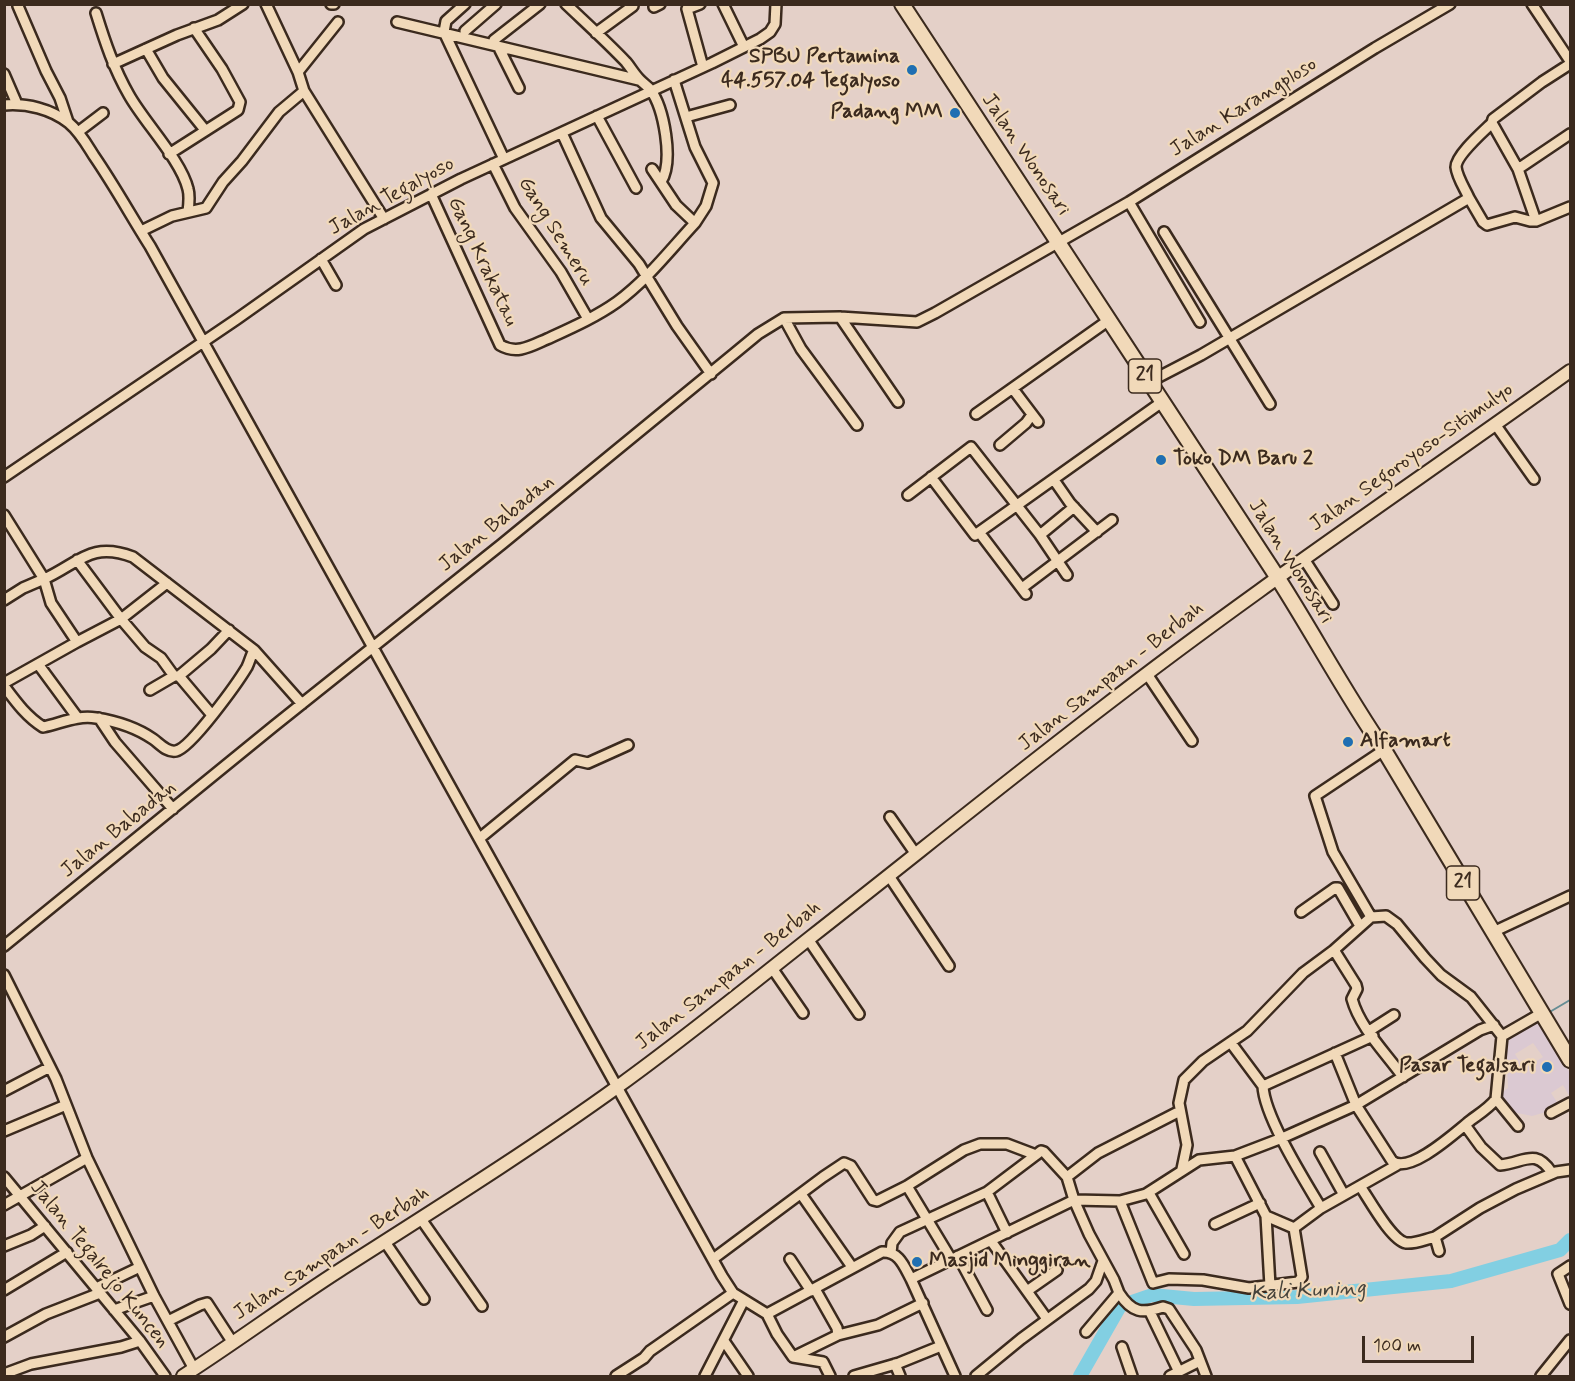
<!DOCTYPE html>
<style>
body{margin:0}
#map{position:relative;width:1575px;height:1381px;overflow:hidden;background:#e4d0c8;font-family:Mynerve,sans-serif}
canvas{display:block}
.frame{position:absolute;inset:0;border:6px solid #3b2a1e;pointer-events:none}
.scale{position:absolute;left:1362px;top:1336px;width:112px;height:27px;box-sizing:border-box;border:3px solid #3b2a1e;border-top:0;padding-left:8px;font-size:18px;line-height:21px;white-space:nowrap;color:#3b2a1e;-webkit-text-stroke:4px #f1d9b9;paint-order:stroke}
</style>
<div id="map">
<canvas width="1575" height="1381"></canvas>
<div class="frame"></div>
<div class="scale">100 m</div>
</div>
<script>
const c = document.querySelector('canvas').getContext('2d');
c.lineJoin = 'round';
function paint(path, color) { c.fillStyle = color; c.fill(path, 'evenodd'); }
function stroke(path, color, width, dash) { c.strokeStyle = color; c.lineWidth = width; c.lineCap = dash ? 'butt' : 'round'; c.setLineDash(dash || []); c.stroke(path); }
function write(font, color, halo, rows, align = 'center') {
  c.font = font + ' Mynerve,sans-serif'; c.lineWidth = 4.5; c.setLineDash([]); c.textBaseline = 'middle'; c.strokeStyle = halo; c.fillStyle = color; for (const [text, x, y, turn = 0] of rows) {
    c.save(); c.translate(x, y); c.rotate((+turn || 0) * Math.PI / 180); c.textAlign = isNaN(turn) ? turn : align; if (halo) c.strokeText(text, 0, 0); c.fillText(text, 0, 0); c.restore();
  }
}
paint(new Path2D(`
 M1539 1020 1570 1073V1097L1563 1085 1551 1093 1559 1105 1570 1099 1553 1110 1532 1116 1513 1112 1499 1095 1508 1088 1506 1040ZM1533 1043 1543 1057 1524 1069 1515 1054Z`), '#dbc9d2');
stroke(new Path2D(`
 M1548 1013 1570 1000`), '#668d94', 2);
stroke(new Path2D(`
 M1080 1376 1120 1306 1152 1295 1194 1299 1297 1297 1451 1281 1560 1250 1570 1240`), '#82cfe2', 14);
const minor = new Path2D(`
 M331 4H334
 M465 4 446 21 444 32 504 159
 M566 4C586 23 607 42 626 62 631 68 634 74 640 80 643 83 647 86 650 89 664 108 674 161 661 182
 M700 4 687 9 703 67
 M723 4 744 47
 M1532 4 1570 61
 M18 6 46 71 60 98 68 122
 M654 7 660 4
 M96 13C105 42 114 69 129 95 144 122 181 160 188 189 190 196 189 204 188 212
 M397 22 639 80
 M465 31 496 4
 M596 33 633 6V4
 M494 40 540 4
 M498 46 519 88
 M146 49 163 78 205 130
 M113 64 177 35 218 20 243 4
 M298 72 338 22
 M4 74 17 104
 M304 91 384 219
 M4 105C27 103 51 109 69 123 80 132 87 145 94 156 114 185 131 216 150 246L722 1276 733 1293 767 1314
 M597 116 636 188
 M686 117 730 105
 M1492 123 1518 169 1536 221
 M78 132 103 113
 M562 133 601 218 639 264 677 326 711 374
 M169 154 238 110 240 102 222 69 194 28
 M493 164 515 208 561 272 588 319
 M652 169 676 205 695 223 706 206 713 183 695 147 674 80
 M1518 169 1570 134
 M431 194 500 345C517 355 531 346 547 339 571 328 596 317 617 302 646 281 670 250 695 223
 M1469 198C1465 189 1457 177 1456 167 1456 155 1484 131 1492 123L1493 119 1542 82 1570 64
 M1129 202 1200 322
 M141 231 172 216 206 208 223 182 242 161 279 112 304 91 298 72 266 4
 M1164 232 1270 404
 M321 259 336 285
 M840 317 898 402
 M784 318 801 349 857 425
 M1149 382 1201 355 1469 198 1483 222 1487 225 1515 217 1530 221H1536L1570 207
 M1013 389 1038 422
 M976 414 1109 320
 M1495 424 1534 479
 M1000 445 1026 423 1031 416
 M4 477 237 319 364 229 461 179 712 63 760 39 770 32 775 24 776 4
 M931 477 975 535 1162 402
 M1054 480 1070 503 1097 532
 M908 495 971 447 1040 535 1067 575
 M4 515 44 579C79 563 91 541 133 557L254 650 302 704
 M979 532 1026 594
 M1040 535 1074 507
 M1304 559 1333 604
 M167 583 121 619 145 647 161 658 174 676
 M1022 588 1112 520
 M4 600 23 588 44 579 51 603 77 642 121 619 77 560
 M38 664 77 717
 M1147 674 1192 741
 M179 676 212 715
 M4 683 77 642
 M4 686C16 702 26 716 43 727 62 723 77 715 96 718 115 721 137 728 153 739 159 743 167 753 176 751 191 748 238 682 247 667 250 661 251 655 254 650
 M150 690 174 676H179L211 649 229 630
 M99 718 115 742 173 809
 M890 817 915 853
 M480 838 575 760 588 763 628 745
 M889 876 949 966
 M1301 912 1335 888H1338L1360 926
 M1371 917 1333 852 1315 796 1384 750
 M1493 932 1570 896
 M808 939 859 1014
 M4 946 274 726 502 544 735 353 758 334 784 318 840 317 917 322 935 313 1129 202 1375 48 1450 4
 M772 968 803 1013
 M4 975 56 1079 87 1158 154 1296 194 1369
 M1369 1031 1394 1015
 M1502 1036 1542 1013
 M1231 1043 1263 1086C1264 1116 1305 1181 1321 1208
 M1335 1053 1356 1105 1392 1161C1410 1175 1457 1131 1471 1120 1479 1114 1489 1108 1496 1099L1502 1036 1471 997 1441 975 1425 958 1397 924 1386 916 1371 917 1334 950 1356 985 1357 989 1352 999C1360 1028 1386 1053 1403 1077
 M1263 1086 1373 1036
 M4 1091 50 1067
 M1496 1099 1518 1126
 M1551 1113 1570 1103
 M1465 1125 1481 1147 1500 1165C1524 1163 1535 1147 1552 1173
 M4 1131 66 1105
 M1320 1152 1344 1195
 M1235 1156 1266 1216 1270 1286
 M1182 1169 1187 1145 1179 1103 1184 1080 1203 1061 1247 1031 1303 973 1334 950
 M4 1177 140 1341 165 1376
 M1067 1177 1098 1153 1180 1111
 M907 1186 951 1259
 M1360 1186C1369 1199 1391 1240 1406 1243 1415 1244 1426 1239 1435 1237
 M987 1192 1007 1233
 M1149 1193 1184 1254
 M801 1194 852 1267
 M1120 1201 1153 1283 1169 1279 1203 1280 1249 1288 1298 1282 1302 1277 1294 1228
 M4 1205 87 1158
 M1266 1216 1294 1228 1321 1208 1397 1165
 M421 1219 482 1306
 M1215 1224 1260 1203
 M991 1241 1047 1319
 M385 1242 424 1299
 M4 1246 31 1235 45 1226
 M1439 1251 1435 1237 1480 1208 1516 1189 1556 1172 1570 1170
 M891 1253 892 1243 900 1232 987 1192 1036 1155
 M958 1256 987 1310
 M713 1259 823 1177 844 1163 851 1166 873 1200 877 1201 907 1186 964 1150 980 1144H1007L1036 1155 1041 1151 1044 1152 1067 1177 1074 1200 1089 1234 1114 1280 1119 1293 1086 1332
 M790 1259 811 1291
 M1570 1266 1558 1274 1570 1304
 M911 1279 955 1376
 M96 1288 140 1267
 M815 1289 837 1328 838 1335 878 1325 923 1303
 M4 1290 67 1252
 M1027 1291 1057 1270
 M1119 1293C1132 1313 1142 1314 1163 1307L1169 1309 1196 1350 1206 1376
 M114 1310 154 1296
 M1150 1312 1179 1372
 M168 1321 200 1305 207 1303 233 1343
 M4 1337 46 1314 100 1293
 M724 1341 748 1376
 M1122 1347 1132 1376
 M793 1357 838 1335
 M895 1364 900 1376
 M4 1374 31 1364 121 1347 140 1341
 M616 1376 644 1358 650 1351 733 1293
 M705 1376 744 1300
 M830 1376 823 1362 793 1357 777 1334 767 1314 882 1252C899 1251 904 1266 911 1279L1074 1200 1120 1201 1146 1194 1199 1160 1235 1156 1282 1138 1356 1105 1480 1030 1494 1025
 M854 1376 899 1363 941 1346
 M976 1376 1021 1339 1089 1289 1096 1281 1103 1261
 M1170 1376 1200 1361
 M1541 1376 1570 1340`);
const major = new Path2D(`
 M183 1376C236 1342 287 1304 340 1270 434 1210 530 1150 620 1085 685 1038 748 987 811 937 908 861 1004 783 1102 708 1254 590 1414 483 1570 371`);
const highway = new Path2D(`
 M902 4C1024 193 1148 381 1272 569 1311 629 1344 692 1384 750L1570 1060`);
stroke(minor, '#3b2a1e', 14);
stroke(major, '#3b2a1e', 16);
stroke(highway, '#3b2a1e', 18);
stroke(minor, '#f1d9b9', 9);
stroke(major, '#f1d9b9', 12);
stroke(highway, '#f1d9b9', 14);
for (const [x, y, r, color] of [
 [912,70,6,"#1f6fb2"],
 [955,113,6,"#1f6fb2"],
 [1161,460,6,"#1f6fb2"],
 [1348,742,6,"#1f6fb2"],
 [1547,1067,6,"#1f6fb2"],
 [917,1262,6,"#1f6fb2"]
]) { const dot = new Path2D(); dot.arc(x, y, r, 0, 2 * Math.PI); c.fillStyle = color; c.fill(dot); stroke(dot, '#f1d9b9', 2); }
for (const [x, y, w] of [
 [1145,376,33],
 [1463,883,33]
]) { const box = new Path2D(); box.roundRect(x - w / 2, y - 17, w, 34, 4.5); c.fillStyle = '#f1d9b9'; c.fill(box); stroke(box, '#3b2a1e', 1.5); }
write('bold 20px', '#3b2a1e', null, [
 ["21",1145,376],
 ["21",1463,883]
]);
write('bold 21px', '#3b2a1e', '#f1d9b9', [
 ["SPBU Pertamina",900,58],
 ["44.557.04 Tegalyoso",900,82],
 ["Padang MM",943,113],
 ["Toko DM Baru 2",1173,460,"left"],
 ["Alfamart",1360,742,"left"],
 ["Pasar Tegalsari",1535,1067],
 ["Masjid Minggiran",929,1262,"left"]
], 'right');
write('21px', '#3b2a1e', '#f1d9b9', [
 ["Jalan Karangploso",1244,108,-32],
 ["Jalan Wonosari",1025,155,56],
 ["Jalan Tegalyoso",392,197,-29],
 ["Gang Semeru",555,232,58],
 ["Gang Krakatau",482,262,65],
 ["Jalan Segoroyoso-Sitimulyo",1412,458,-35],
 ["Jalan Babadan",497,524,-39],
 ["Jalan Wonosari",1290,562,58],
 ["Jalan Sampaan - Berbah",1112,677,-38],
 ["Jalan Babadan",119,830,-39],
 ["Jalan Sampaan - Berbah",729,976,-38],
 ["Jalan Sampaan - Berbah",332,1254,-33],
 ["Jalan Tegalrejo Kuncen",99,1265,51]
]);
write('italic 22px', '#46433b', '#f1d9b9', [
 ["Kali Kuning",1308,1292,-3]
]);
</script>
